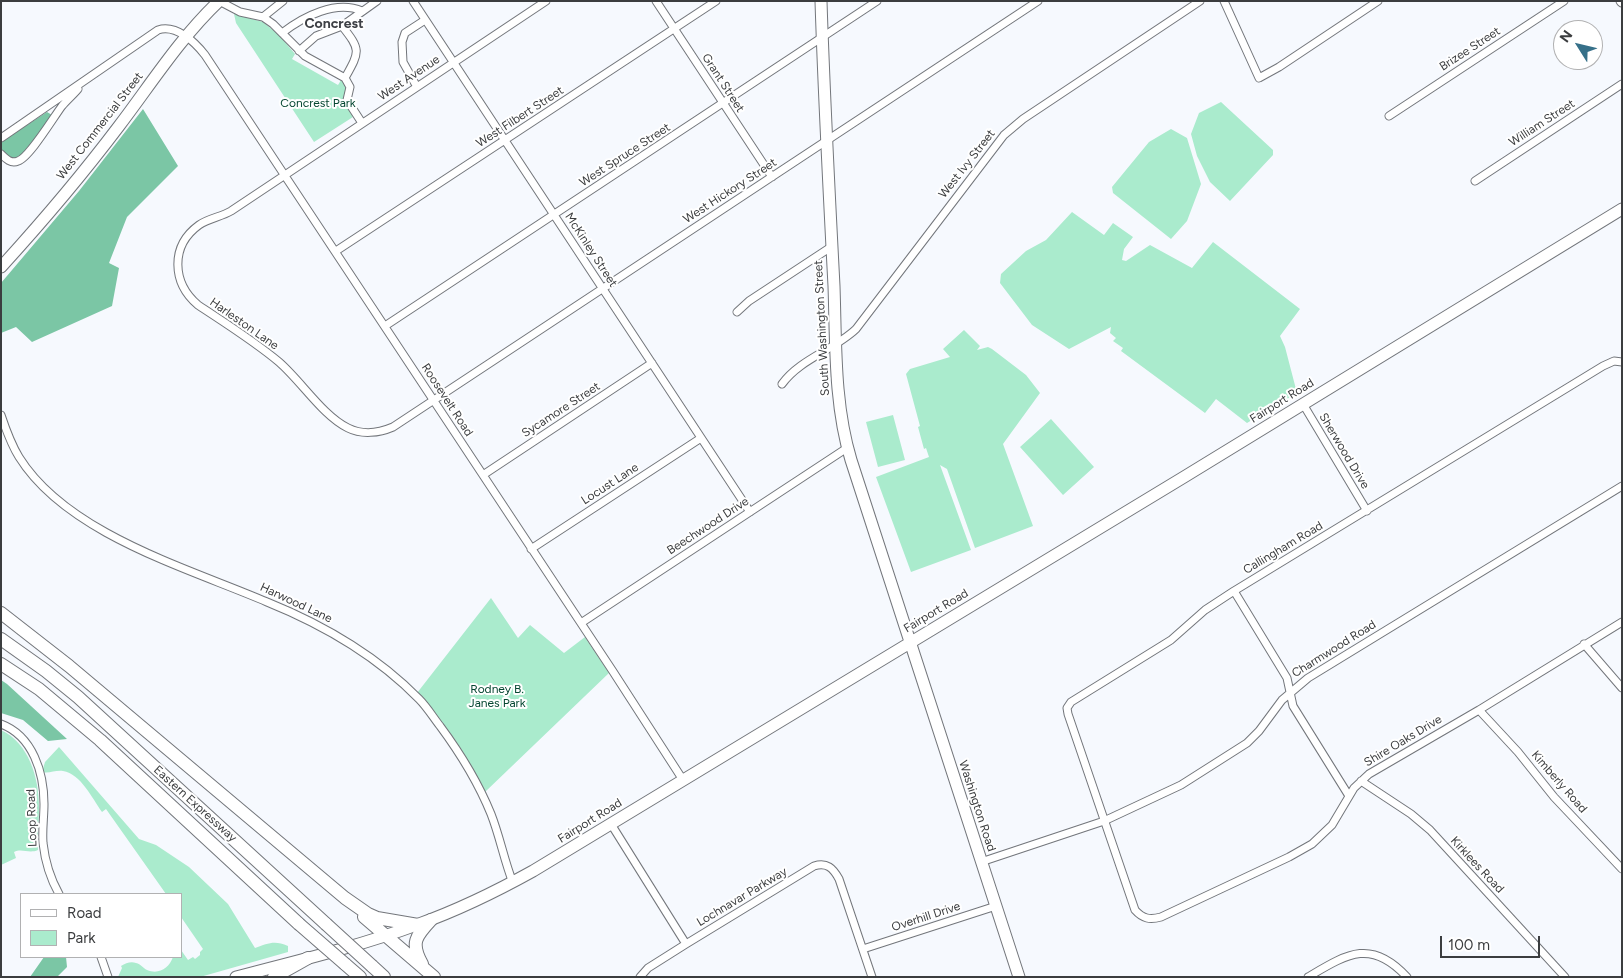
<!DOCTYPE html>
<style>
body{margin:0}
#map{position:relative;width:1623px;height:978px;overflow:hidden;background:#f6f9fe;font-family:Figtree,sans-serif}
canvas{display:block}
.frame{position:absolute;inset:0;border:2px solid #3b3d3f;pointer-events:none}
.legend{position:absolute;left:20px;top:893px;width:162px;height:65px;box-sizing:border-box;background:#fff;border:1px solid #b1b1b2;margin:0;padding:6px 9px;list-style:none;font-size:15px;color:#3b3d3f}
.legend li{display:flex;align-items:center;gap:10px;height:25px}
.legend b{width:25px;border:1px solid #b1b1b2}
.north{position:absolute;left:1553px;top:20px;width:50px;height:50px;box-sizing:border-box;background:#fff;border:1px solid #b1b1b2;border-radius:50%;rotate:306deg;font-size:14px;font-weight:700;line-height:20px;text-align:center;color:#3b3d3f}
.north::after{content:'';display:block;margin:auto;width:18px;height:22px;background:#367089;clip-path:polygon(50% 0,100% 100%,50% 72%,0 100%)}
.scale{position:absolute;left:1440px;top:936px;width:100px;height:22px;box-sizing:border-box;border:2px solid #3b3d3f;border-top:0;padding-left:6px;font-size:15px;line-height:18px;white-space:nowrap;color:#3b3d3f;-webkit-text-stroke:4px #fff;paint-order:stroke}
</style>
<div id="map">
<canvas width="1623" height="978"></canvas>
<div class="frame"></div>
<ul class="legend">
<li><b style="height:6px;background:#fff"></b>Road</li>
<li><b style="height:14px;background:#aaebcd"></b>Park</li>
</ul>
<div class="north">N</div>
<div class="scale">100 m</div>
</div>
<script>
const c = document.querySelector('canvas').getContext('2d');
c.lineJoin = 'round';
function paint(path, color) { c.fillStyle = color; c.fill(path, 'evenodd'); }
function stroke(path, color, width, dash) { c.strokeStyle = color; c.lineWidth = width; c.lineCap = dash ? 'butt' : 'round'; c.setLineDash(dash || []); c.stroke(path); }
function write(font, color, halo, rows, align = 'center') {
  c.font = font + ' Figtree,sans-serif'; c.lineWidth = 4; c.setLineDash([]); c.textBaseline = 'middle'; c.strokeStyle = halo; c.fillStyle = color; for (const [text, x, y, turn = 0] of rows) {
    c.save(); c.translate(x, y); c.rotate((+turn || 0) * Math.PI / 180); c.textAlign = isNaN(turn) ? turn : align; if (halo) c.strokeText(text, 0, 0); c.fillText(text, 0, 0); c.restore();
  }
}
paint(new Path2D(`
 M234 14 263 22 279 35 295 54 292 59 338 85 341 80C348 86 345 93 344 101L353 117 314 142 236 23Z
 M1221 102 1273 150V155L1230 201 1210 182 1197 156 1191 134 1199 113Z
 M1171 129 1187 138 1201 184 1187 221 1171 239 1113 193 1112 187 1149 142Z
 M1072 212 1104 235 1113 223 1133 237 1124 249 1122 260 1126 261 1150 245 1192 268 1213 242 1300 309 1280 336 1285 347 1297 393 1247 423 1216 399 1205 413 1121 351 1123 348 1113 341 1116 338 1110 333 1111 327 1069 349 1032 325 1000 283 1001 274 1026 251 1046 240Z
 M964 330 980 346 977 350 988 347 992 349 1026 375 1040 393 1003 444 1033 526 975 548 947 469 940 465 971 550 911 572 876 477 929 457 926 448 924 449 918 427 920 426 906 374 910 369 950 357 943 349Z
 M893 415 905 460 878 467 866 422Z
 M1051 419 1094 467 1063 495 1020 447Z
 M491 598 518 638 530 625 564 653 585 637 609 673 485 792C470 759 443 719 417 693Z
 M1 730C29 743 39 778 39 807 39 821 37 835 38 850 29 854 22 848 14 852L16 858 1 865Z
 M59 747 139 839 156 845 189 867 228 904 255 948C268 943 275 940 288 946V952L200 977H118L122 968 121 966C126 963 131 961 136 963 141 964 143 968 147 970 159 975 169 968 173 957H181V950L188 960 193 957 195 959 200 955V952L203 949 181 917V894H166L106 809 102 812C92 798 81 774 63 771 55 770 49 774 42 772L45 762Z`), '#aaebcd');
paint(new Path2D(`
 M143 109 178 166 127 217 109 263 119 268 112 306 32 342 16 327 1 333V283L79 191Z
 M47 112 52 115 27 150 17 159 7 156 2 152 1 142Z
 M1 680 7 684 67 739 48 741 23 720 1 713Z
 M44 957H66L67 967 57 977H30Z`), '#7bc6a5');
const minor = new Path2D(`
 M219 1 240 12 263 17 273 24 305 56 345 78 350 87 347 100 362 123
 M413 1 750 512
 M546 1 231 211C221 217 209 218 199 225 170 246 172 283 198 305 225 323 254 341 279 362 301 381 323 416 348 428 362 435 379 433 393 427L1038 1
 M656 1 772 177
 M1224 1 1259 78 1279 67 1378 1
 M263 17 283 1
 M282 33C304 16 336 0 362 11
 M299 51 316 36 342 26
 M345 78C360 51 361 50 342 26L377 1
 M417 87 403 62 402 42 405 33 425 20
 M1389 116 1564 1
 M1 138 158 30C176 24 195 42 205 55L612 670 683 780
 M1 154C6 159 11 164 18 161 29 158 53 118 62 106 67 100 73 95 78 89
 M1475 181 1622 84
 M336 251 716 1
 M737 312 749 301 831 247
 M385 326 877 1
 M1622 362 1614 361 1603 366 1234 591 1205 610 1171 640 1071 702 1067 708 1068 714 1135 910C1143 919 1150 920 1161 917L1289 857 1312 844 1332 825 1354 788 1369 774 1479 710 1622 622
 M782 384C800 359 834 350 856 329L1004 135 1023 119 1200 1
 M1303 404 1367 511
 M1 415C6 430 11 444 19 457 67 534 188 568 267 602 324 625 376 655 419 699 427 707 433 717 440 726 460 753 478 782 491 814 500 837 504 860 513 883
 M483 475 652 363
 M531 549 701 438
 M1234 591 1287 678 1293 706 1349 796
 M581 623 847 448
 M1584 644 1622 688
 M1479 710 1518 752 1554 797 1622 869
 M1 724C33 736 44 773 44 804 44 817 42 830 43 843 45 861 50 878 59 894
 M1361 781 1411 814 1430 830 1565 977
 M611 824 686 944
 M981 862 1104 821 1181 785 1247 743 1259 731 1282 700 1308 678 1622 486
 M863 949 996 906
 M101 957 108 977
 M640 977 648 968 686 944 814 866C827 862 833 868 839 879L872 977
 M1308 977C1347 954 1371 938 1407 977`);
const tertiary = new Path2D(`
 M1621 1 1622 2`);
const primary = new Path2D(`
 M821 1C824 96 829 191 834 286 836 344 834 404 851 460L1019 977
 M1 267C43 221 82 175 119 126 151 84 180 38 219 1
 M236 977C298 961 360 946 419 924 458 910 497 891 533 871L1184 477 1622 209`);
const motorway = new Path2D(`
 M1 613 69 666 345 898 368 914 377 918 418 925
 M1 639 46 671 78 697 326 924
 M1 664 39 689 100 740 299 924
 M364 917 434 977
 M345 964 360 977
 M422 964C410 943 416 936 431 920
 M372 966 384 977
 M274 977 308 958`);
stroke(minor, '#73767b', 9);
stroke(tertiary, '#73767b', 11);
stroke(primary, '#73767b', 13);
stroke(motorway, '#73767b', 14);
stroke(minor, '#fff', 7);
stroke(tertiary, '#fff', 9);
stroke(primary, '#fff', 11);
stroke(motorway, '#fff', 12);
const motorwayBridge = new Path2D(`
 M299 924 345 964
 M326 924 372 966`);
stroke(motorwayBridge, '#73767b', 14, []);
stroke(motorwayBridge, '#fff', 12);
write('12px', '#3b3d3f', '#fff', [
 ["Brizee Street",1470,49,-33],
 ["West Avenue",409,78,-34],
 ["Grant Street",723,83,57],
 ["West Filbert Street",520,117,-33],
 ["William Street",1542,123,-33],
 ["West Commercial Street",100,126,-52],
 ["West Spruce Street",625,155,-33],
 ["West Ivy Street",967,164,-52],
 ["West Hickory Street",730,191,-33],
 ["McKinley Street",591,250,57],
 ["Harleston Lane",244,324,35],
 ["South Washington Street",822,328,-93],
 ["Roosevelt Road",447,400,57],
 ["Fairport Road",1282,401,-32],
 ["Sycamore Street",561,410,-33],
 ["Sherwood Drive",1344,451,59],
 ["Locust Lane",610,484,-33],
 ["Beechwood Drive",708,526,-33],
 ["Callingham Road",1283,548,-31],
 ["Harwood Lane",296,603,25],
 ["Fairport Road",936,611,-31],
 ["Charmwood Road",1334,649,-32],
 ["Shire Oaks Drive",1403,741,-31],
 ["Kimberly Road",1559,782,49],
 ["Eastern Expressway",195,804,42],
 ["Washington Road",977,806,72],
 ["Loop Road",32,818,-92],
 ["Fairport Road",590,821,-32],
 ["Kirklees Road",1477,865,47],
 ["Lochnavar Parkway",742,897,-31],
 ["Overhill Drive",926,917,-18]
]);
write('12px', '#054631', '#fff', [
 ["Concrest Park",318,103],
 ["Rodney B.",497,689],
 ["Janes Park",497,703]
]);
write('bold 14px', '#3f4146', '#fff', [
 ["Concrest",334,24]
]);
</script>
